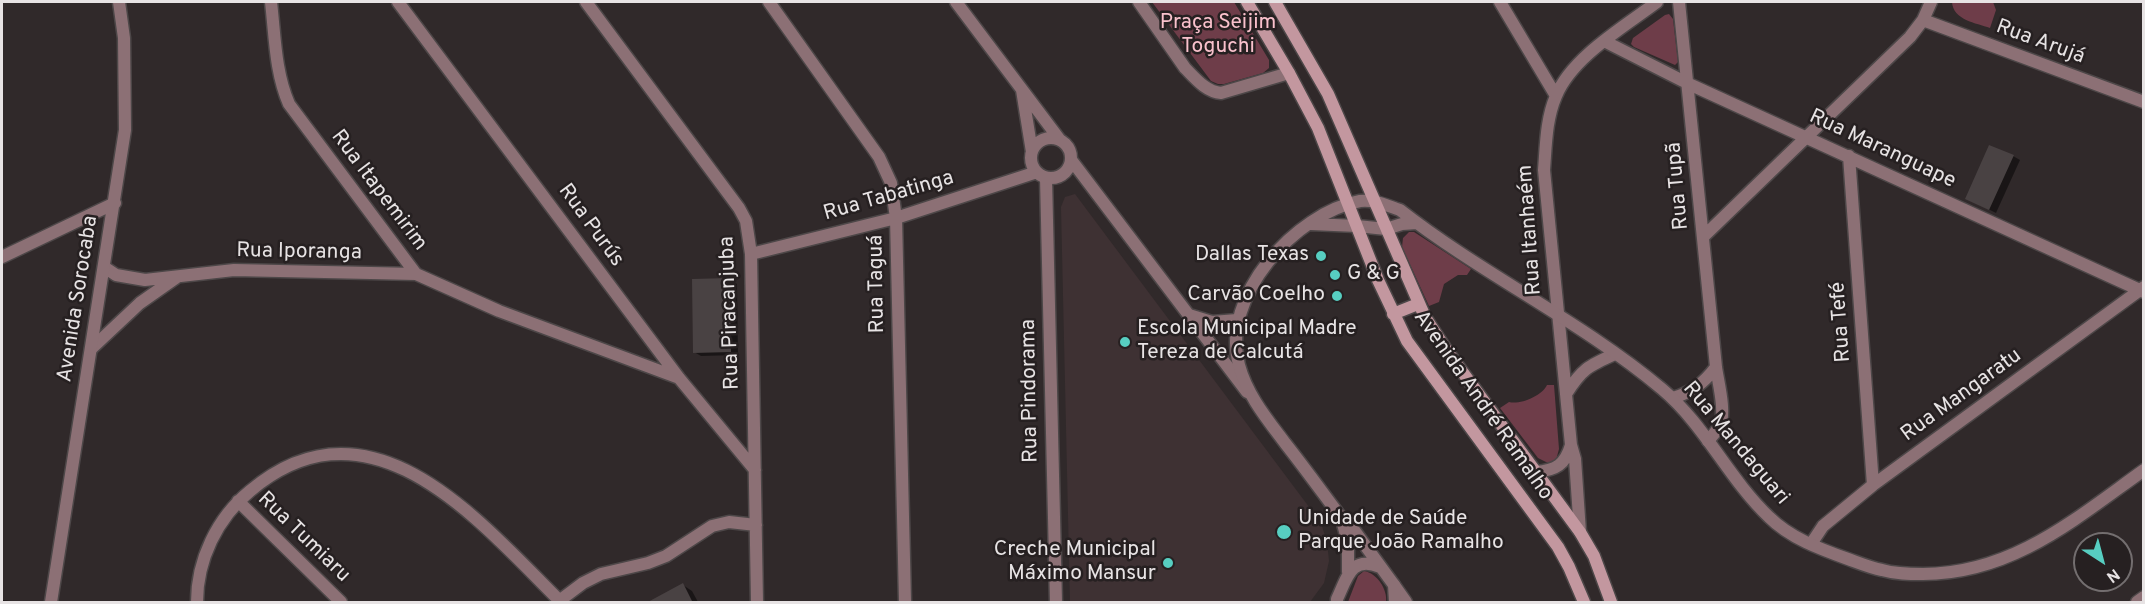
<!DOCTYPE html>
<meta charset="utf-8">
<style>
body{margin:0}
#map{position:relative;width:2145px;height:604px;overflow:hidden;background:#30292a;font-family:Overpass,sans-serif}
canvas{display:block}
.frame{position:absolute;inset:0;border:3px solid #e7e3e4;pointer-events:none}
.north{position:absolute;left:2073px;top:532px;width:60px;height:60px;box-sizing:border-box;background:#262021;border:2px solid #736e6f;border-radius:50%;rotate:144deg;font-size:16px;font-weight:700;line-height:24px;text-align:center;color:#e7e3e4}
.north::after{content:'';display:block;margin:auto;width:21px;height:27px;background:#57cec1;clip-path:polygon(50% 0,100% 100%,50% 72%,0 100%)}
</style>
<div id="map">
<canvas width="2145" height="604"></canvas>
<div class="frame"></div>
<div class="north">N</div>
</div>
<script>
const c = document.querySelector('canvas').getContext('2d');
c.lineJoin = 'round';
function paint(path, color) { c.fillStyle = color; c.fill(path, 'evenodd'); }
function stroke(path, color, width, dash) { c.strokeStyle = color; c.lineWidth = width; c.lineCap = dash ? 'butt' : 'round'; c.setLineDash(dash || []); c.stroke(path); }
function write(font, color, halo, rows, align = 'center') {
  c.font = font + ' Overpass,sans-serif'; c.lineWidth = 5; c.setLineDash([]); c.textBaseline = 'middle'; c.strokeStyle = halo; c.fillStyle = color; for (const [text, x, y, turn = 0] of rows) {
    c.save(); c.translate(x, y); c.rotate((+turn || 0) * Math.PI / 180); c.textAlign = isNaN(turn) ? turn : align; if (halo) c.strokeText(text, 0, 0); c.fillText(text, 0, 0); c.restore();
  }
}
paint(new Path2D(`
 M1075 194 1321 523 1327 542 1329 561 1324 583 1310 602H1070L1061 207 1065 197Z`), '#3e3133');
paint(new Path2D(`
 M1152 2H1234L1269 60V68L1263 73 1224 84H1218L1211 81Z
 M1952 2H1993L1996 10 1990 28C1976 23 1953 20 1952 2Z
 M1669 14 1673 19 1678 62 1675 65 1634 47 1631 44 1633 38 1665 15Z
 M1409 232H1414L1471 269 1467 275H1458L1444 284 1439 302 1429 306 1402 247 1403 238Z
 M1547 385H1554L1559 449 1556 460 1548 463 1538 458 1500 408 1509 402C1520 405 1542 396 1547 385Z
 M1364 571C1377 573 1388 590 1386 602H1348L1358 576Z`), '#6e3d49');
paint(new Path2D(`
 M2013 156 2020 160 1996 213 1974 202Z
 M730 280 737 284 738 355 701 356 694 352Z
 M683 585 692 591 698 602H649Z
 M2 600 20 602H2Z`), '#0007');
paint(new Path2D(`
 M1989 145 2014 155 1989 210 1965 199Z
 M730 278 731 352 693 353 692 279Z
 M683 583 693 603H646Z`), '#494243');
const minor = new Path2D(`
 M271 2C275 36 275 72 289 104L416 274 499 311 679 378
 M398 2 679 378 755 470
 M586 2 739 208 746 221 751 254 757 602
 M769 2 879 157 891 183 896 218 905 602
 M956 2 1060 140
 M1139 2 1185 68C1195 78 1206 92 1221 93L1289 73
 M1500 2 1556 96
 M1679 2 1716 367C1718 382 1726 411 1720 425 1717 431 1712 436 1708 441
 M1923 20 2144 102
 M1604 41 1689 84 2144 292
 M1022 90 1032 152
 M1031 158a20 20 0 1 1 40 0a20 20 0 1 1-40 0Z
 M1849 156 1873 485
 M1072 161 1247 392
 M1046 178 1056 602
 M1703 237 1910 37 1923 20 1931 2
 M751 254 896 218 1037 172
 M104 267 116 275 145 280 234 270 416 274
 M1189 315 1212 322 1237 320
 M91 349 140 303 177 277
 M1566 394C1582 369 1588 366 1615 354
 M1673 398C1692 392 1704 383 1716 367
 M1536 472C1556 470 1565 465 1571 445
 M238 501 341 602
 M1580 532 1575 459 1571 445 1544 170C1546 145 1546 119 1556 96 1572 57 1624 27 1657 2
 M1811 544 1823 526 1873 485 2144 287
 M1394 585 1406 602
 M559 601 583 583 601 574 648 563 666 556 712 526 729 522 756 525
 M197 602C197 560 217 518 250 491 371 389 479 521 561 602
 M2137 602 2144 597`);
const tertiary = new Path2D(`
 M1311 224 1357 226 1386 229 1402 224 1417 223
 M2 257 115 203
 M1342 520 1348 543V572
 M51 602 125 130 124 38 119 2
 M1337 602V599C1347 578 1351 555 1380 567
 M1395 602 1394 585 1351 526 1340 516C1322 492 1304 467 1285 443 1267 419 1247 395 1239 365 1220 297 1295 213 1360 201 1374 199 1387 206 1400 210 1483 275 1581 321 1662 389 1705 425 1728 478 1769 517 1790 538 1820 549 1848 559 1859 563 1871 568 1882 570 1896 574 1909 574 1923 574 2012 574 2075 519 2144 470`);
const secondary = new Path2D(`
 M1247 2 1289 73 1318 128 1378 280 1407 341 1558 547 1569 567 1584 602
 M1275 2 1328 94 1425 317 1447 351 1580 532 1594 556 1611 602
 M1393 314 1418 304`);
stroke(minor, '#4d4748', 15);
stroke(tertiary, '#4d4748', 15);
stroke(secondary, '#4d4748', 15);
stroke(minor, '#8c7075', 12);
stroke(tertiary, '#8c7075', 12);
stroke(secondary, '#c3979f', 12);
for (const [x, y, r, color] of [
 [1321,256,6,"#57cec1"],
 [1335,275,6,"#57cec1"],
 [1337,296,6,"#57cec1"],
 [1125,342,6,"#57cec1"],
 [1284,532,8,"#57cec1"],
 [1168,563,6,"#57cec1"]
]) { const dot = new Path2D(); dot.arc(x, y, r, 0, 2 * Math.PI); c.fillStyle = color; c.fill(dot); stroke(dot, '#262021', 2); }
write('21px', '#f9c1cc', '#262021', [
 ["Praça Seijim",1218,24],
 ["Toguchi",1218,48]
]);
write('21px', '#e7e3e4', '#262021', [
 ["Rua Arujá",2040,43,20],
 ["Rua Maranguape",1882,150,25],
 ["Rua Tupã",1679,186,-95],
 ["Rua Itapemirim",378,191,53],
 ["Rua Tabatinga",889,197,-16],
 ["Rua Purús",590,226,54],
 ["Rua Itanhaém",1531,230,-94],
 ["Rua Iporanga",299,253,1],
 ["Rua Taguá",878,284,-91],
 ["Avenida Sorocaba",79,299,-81],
 ["Rua Piracanjuba",731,313,-92],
 ["Rua Tefé",1842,322,-94],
 ["Rua Pindorama",1031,391,-91],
 ["Rua Mangaratu",1962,396,-36],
 ["Avenida André Ramalho",1482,406,55],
 ["Rua Mandaguari",1735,444,50],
 ["Rua Tumiaru",303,538,44]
]);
write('21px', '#e7e3e4', '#262021', [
 ["Dallas Texas",1309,256],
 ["G & G",1347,275,"left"],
 ["Carvão Coelho",1325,296],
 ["Escola Municipal Madre",1137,330,"left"],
 ["Tereza de Calcutá",1137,354,"left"],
 ["Unidade de Saúde",1298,520,"left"],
 ["Parque João Ramalho",1298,544,"left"],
 ["Creche Municipal",1156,551],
 ["Máximo Mansur",1156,575]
], 'right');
</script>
